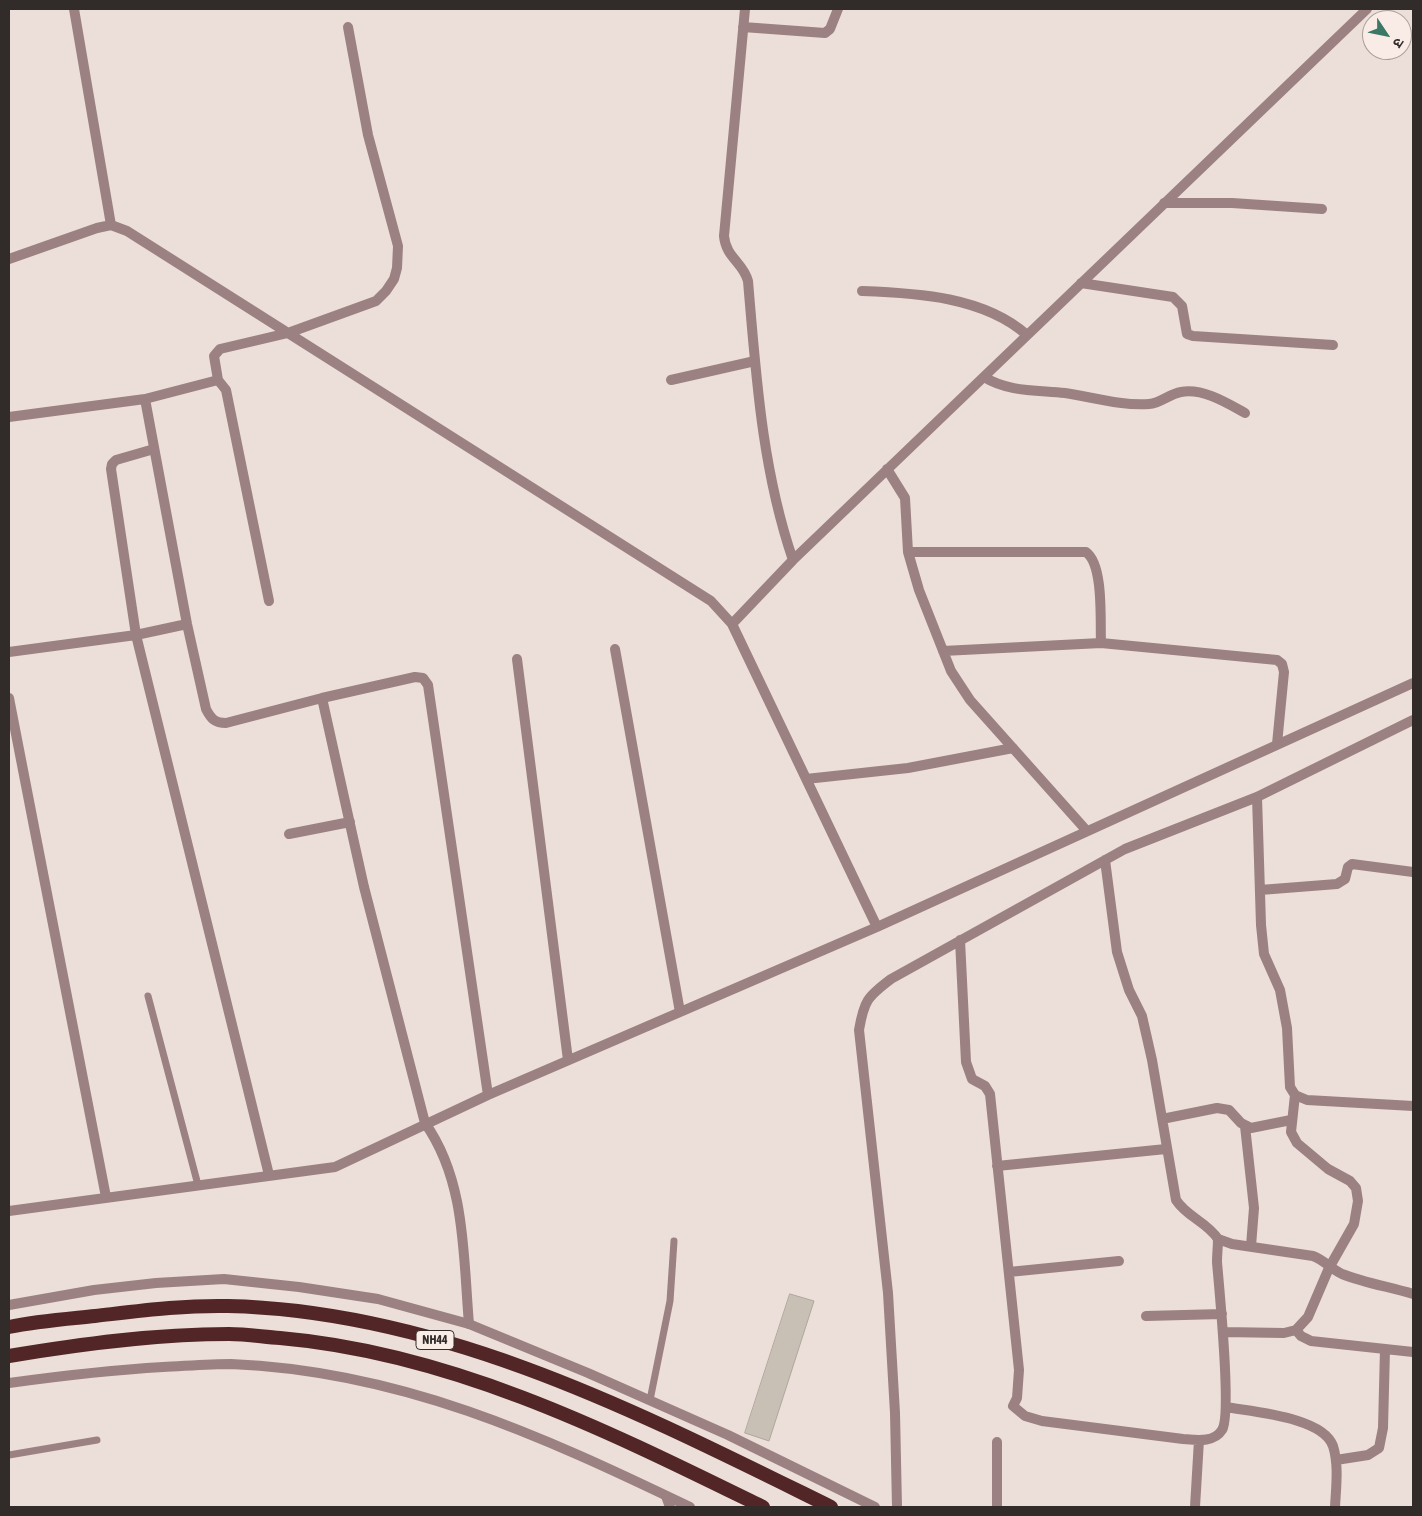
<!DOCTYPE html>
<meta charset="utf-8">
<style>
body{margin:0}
#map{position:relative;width:1422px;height:1516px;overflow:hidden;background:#ecded8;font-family:"Asap Condensed","Noto Sans Devanagari",sans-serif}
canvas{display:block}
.frame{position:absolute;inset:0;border:10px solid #312c2a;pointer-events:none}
.north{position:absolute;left:1362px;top:10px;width:50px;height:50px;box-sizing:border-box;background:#f9ebe5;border:1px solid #a99f9a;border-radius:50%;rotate:124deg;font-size:14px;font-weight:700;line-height:20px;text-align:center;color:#312c2a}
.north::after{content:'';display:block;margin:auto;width:18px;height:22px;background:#3b7966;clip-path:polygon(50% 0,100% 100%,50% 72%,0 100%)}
</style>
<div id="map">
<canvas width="1422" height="1516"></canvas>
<div class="frame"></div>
<div class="north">उ</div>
</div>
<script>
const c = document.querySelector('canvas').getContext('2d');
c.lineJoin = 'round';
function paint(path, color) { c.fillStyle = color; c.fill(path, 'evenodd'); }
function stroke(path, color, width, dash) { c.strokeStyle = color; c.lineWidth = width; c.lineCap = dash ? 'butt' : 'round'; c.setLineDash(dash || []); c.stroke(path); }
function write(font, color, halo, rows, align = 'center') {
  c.font = font + ' "Asap Condensed",sans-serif'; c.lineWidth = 4; c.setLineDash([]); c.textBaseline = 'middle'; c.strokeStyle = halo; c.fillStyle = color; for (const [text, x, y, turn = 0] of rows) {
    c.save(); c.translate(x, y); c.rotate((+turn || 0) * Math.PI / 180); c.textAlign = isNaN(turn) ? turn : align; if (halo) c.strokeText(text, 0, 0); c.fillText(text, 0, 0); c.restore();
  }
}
const building = new Path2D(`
 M790 1294 814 1301 769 1441 745 1433Z`);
paint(building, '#c8bfb5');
stroke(building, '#afa69c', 1);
stroke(new Path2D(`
 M148 996 198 1185
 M650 1400 670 1301 674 1241
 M9 1455 97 1440`), '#9b8181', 7);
stroke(new Path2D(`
 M74 9 111 225
 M745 9 724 236C726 258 743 262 748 281 756 375 762 470 793 560
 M743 27 825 33 830 29 838 9
 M1164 203H1232L1322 209
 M9 259 97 228 111 225 127 231 711 601 732 624 877 927 1413 683
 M1081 283 1173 297 1182 306 1187 334 1193 336 1333 345
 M862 291C918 293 984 297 1027 335
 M984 377C1008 392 1037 390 1065 393 1092 397 1121 406 1149 404 1161 403 1169 394 1181 392 1203 388 1227 403 1245 413
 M671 380 755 361
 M145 399 187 624 206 709C211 719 215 723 226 723L322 698 415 677 423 678 428 685 488 1095
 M9 417 145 399 218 380
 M154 449 116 460 112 464 111 469 136 635 269 1175
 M887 469 905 498 908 552 919 590 951 671 970 700 1086 830
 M908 552H1086C1104 565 1100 621 1101 643
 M269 601 226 390 218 380 214 356 220 349 288 333 376 301 386 291 394 279 397 268 398 246 368 135 348 27
 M732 624 793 560 1367 9
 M615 649 680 1012
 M943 651 1101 643 1277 660 1282 664 1284 672 1277 744
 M9 652 136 635 187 624
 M517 659 568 1060
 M9 698 106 1197
 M322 698 364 887 425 1123C466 1181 463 1255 469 1324
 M806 779 908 768 1013 748
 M1257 797 1261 925 1264 954 1280 990 1287 1028 1290 1087 1295 1095 1307 1100 1413 1106
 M289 834 350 822
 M1260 890 1337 884 1345 879 1348 867 1352 864 1413 872
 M960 940 966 1062 972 1079 985 1086 990 1094 1019 1370 1017 1398 1013 1406 1025 1416 1042 1421 1183 1439C1196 1440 1214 1443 1222 1430 1232 1415 1219 1287 1217 1262 1217 1254 1218 1247 1218 1239 1207 1222 1187 1217 1176 1200L1152 1060 1142 1016 1129 990 1117 952 1105 860
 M1162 1119 1217 1108 1229 1110 1241 1123 1251 1128 1291 1120
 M1245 1126 1254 1208 1251 1246
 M997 1166 1166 1149
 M9 1211 335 1167 488 1095 877 927
 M1218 1239 1232 1244 1313 1256C1324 1260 1331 1269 1342 1274 1365 1283 1390 1287 1413 1294
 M1009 1272 1119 1261
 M1146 1316 1222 1314
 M1296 1330 1301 1336 1311 1341 1413 1352
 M1223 1332 1284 1333 1296 1330 1308 1317 1329 1268 1354 1224 1358 1201 1356 1188 1350 1181 1328 1169 1297 1143 1291 1132 1295 1095
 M1226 1407C1253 1412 1323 1417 1333 1446 1339 1465 1336 1488 1335 1507
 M1336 1460 1368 1455 1379 1448 1383 1428 1385 1349
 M666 1496 670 1507
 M897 1507 895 1413 888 1293 859 1030C864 1001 867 997 891 979L1125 849 1257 797 1413 720
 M997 1507V1442
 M1195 1507 1199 1440`), '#9b8181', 10);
stroke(new Path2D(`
 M9 1305 94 1290 156 1283 224 1279 299 1287 378 1299 469 1324 588 1373 728 1435 875 1507
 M9 1383C60 1376 111 1370 163 1367 185 1366 209 1364 231 1364 401 1371 540 1435 690 1507`), '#9b8181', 10);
stroke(new Path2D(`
 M9 1327C37 1321 66 1319 95 1316 139 1311 183 1305 228 1306 444 1311 642 1414 831 1507
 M9 1356C81 1344 155 1334 229 1334 246 1334 264 1337 280 1338 453 1353 610 1432 763 1507`), '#522627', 14);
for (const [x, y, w] of [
 [435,1340,38]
]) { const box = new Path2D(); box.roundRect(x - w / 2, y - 9.5, w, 19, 4); c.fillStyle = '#f9ebe5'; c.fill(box); stroke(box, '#312c2a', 1); }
write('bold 12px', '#312c2a', null, [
 ["NH44",435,1340]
]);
</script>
